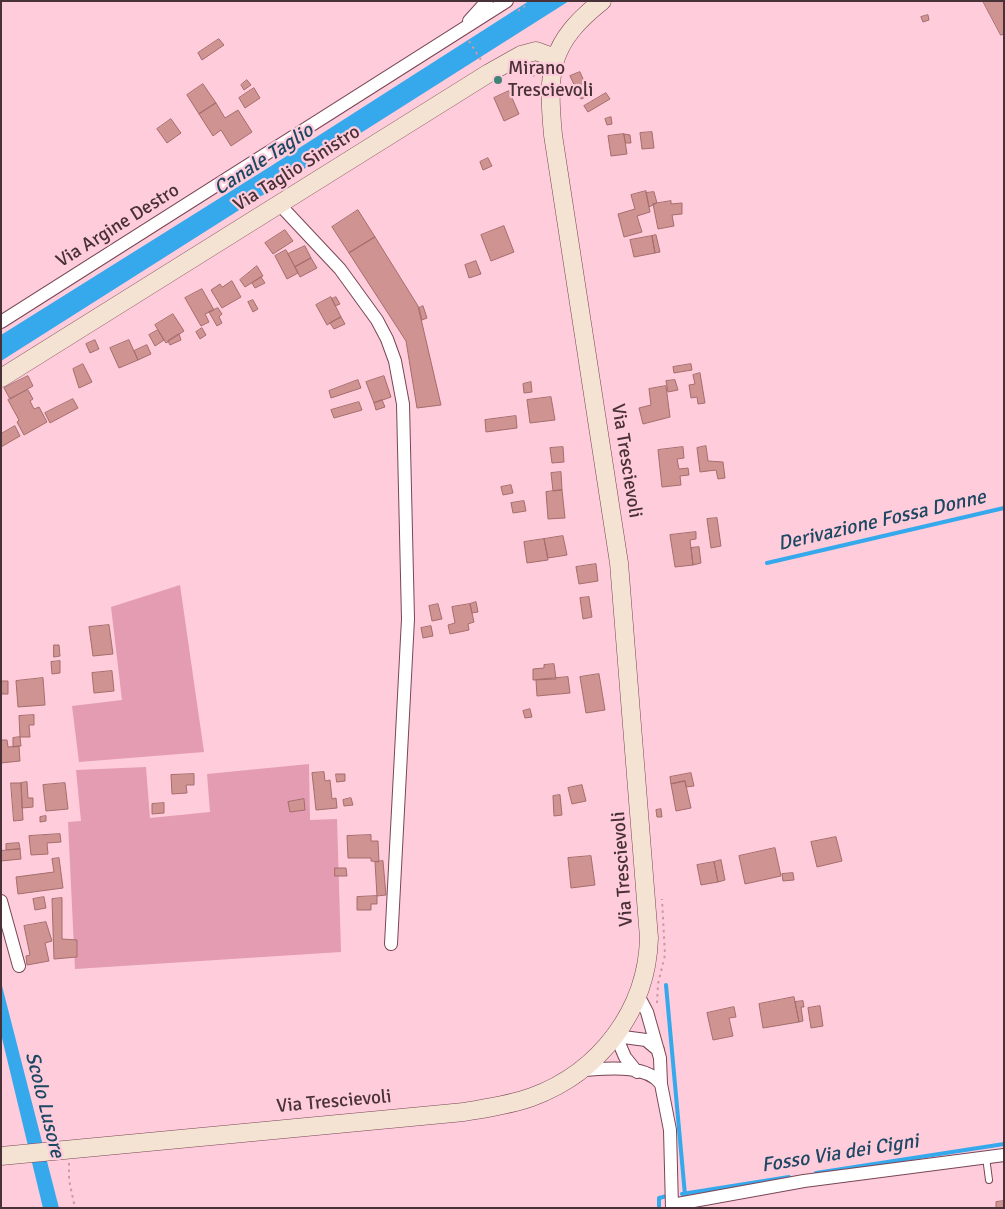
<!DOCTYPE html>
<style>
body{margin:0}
#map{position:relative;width:1005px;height:1209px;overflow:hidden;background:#feccda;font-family:Signika,sans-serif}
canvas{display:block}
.frame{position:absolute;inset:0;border:2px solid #493138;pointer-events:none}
</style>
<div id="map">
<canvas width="1005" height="1209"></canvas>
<div class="frame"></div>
</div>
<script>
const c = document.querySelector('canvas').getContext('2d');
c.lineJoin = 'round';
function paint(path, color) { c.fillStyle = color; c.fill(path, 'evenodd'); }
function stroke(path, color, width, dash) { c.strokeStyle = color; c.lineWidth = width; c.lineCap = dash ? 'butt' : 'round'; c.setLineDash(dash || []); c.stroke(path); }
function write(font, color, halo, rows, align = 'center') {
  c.font = font + ' Signika,sans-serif'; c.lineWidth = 4.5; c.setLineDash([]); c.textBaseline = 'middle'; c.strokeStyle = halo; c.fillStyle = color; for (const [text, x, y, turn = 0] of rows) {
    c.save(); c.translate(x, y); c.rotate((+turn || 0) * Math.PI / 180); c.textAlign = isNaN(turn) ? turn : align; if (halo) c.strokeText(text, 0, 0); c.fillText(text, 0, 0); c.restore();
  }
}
paint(new Path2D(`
 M180 585 204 752 79 762 72 706 122 700 111 607Z
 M309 764 310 820 337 819 341 952 75 969 68 822 81 821 76 770 146 767 150 818 210 812 207 774Z`), '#e39cb1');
paint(new Path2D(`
 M529 1H569L1 361V335L271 166Z
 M1 982 59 1208H43L1 1034Z`), '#36a8ec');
stroke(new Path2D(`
 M767 563 1004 508
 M666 985 685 1195
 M816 1173 1004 1144
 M682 1194 789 1177
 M659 1208V1198L667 1196`), '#36a8ec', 4);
const building = new Path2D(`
 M983 1H1004V34L1001 35Z
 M928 15 929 20 923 22 921 17Z
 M219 39 224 45 202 60 198 53Z
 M580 72 590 95 581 99 570 76Z
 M247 80 251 85 244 90 241 85Z
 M203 84 216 103 199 114 187 95Z
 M254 88 260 98 245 108 239 98Z
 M509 91 519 114 504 121 494 98Z
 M606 93 610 99 588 112 584 106Z
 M216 103 225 118 238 110 252 132 231 146 221 130 213 136 199 114Z
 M611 117 612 124 607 125 605 119Z
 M171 119 181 133 167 143 157 129Z
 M652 132 654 148 642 149 640 133Z
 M624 134 630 135 631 143H626Z
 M624 134 627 154 611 156 608 136Z
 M488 158 492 166 483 170 480 162Z
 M646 191 650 212 637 216 642 232 624 237 618 214 635 209 631 195Z
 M654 192 657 203 649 207 646 193Z
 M671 201V204L682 203V214L672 215 674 226 658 229 653 204Z
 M358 210 375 237 349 253 332 227Z
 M504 226 514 252 491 261 481 235Z
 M285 230 293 241 273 254 265 243Z
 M656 235 660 252 655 253 652 236Z
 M652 236 655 253 634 257 630 240Z
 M375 237 418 306 441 405 417 408 406 341 349 253Z
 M305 246 311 258 295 267 288 254Z
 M286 250 298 273 287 279 275 256Z
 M311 258 317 268 300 277 295 267Z
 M476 261 481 274 469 278 465 265Z
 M257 266 263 276 245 287 240 280Z
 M261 277 265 283 255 288 252 283Z
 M232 281 241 297 222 308 211 290 220 284 222 287Z
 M202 289 214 310 205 314 209 322 201 326 185 298Z
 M331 297 341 317 327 325 316 305Z
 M336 297 340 304 335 306 332 299Z
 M253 300 258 309 253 312 248 302Z
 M423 306 427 318 422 320 419 308Z
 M218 308 222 314 219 317 222 323 217 326 209 312Z
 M173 314 184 331 166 343 155 325Z
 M341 317 345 324 334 329 330 323Z
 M202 328 206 335 200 339 196 332Z
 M158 330 164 340 155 346 149 335Z
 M179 334 181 340 170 345 168 341Z
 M95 340 99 349 90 353 86 344Z
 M129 340 138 360 119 368 110 348Z
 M147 345 151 354 138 360 134 351Z
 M83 364 92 382 79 388 73 369Z
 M691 364 692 370 674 373 673 367Z
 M700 373 705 403 698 404 697 397 691 398 689 385 695 384 693 375Z
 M28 376 33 386 10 399 4 388Z
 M384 376 391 397 374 403 366 382Z
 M358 380 361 388 331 398 329 391Z
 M675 380 678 390 668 392 666 381Z
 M531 382 532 392 524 393 523 384Z
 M666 386 670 417 643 424 639 408 651 405 649 389Z
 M28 390 33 399 30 401 34 409 39 407 47 422 24 435 17 422 19 420 8 400Z
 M551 397 555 420 530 423 527 400Z
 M73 399 78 408 50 423 45 413Z
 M382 400 385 407 376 410 374 403Z
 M359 402 362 410 334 418 331 410Z
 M516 416 517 428 486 432 485 420Z
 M15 426 20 436 1 447V434Z
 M706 446 708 461 723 462 725 478 718 479 716 470 700 472 697 448Z
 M563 447 564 462 552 463 550 448Z
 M683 447 684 458 677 459 679 469 688 468 689 475 680 476 681 485 662 487 658 450Z
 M561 472 562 490 553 491 551 473Z
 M511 485 513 493 503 495 501 487Z
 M562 490 565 518 548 519 546 492Z
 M524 501 526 511 513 513 511 503Z
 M717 518 721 546 711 548 707 519Z
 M696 532V539L690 540 693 565 675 567 670 535Z
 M563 536 567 555 548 558 544 539Z
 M544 539 548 560 527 563 524 542Z
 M699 547 701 563 693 565 691 548Z
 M596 564 598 581 579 584 576 567Z
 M589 597 592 617 583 619 580 598Z
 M476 602 478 612 472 613 470 604Z
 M438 604 442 619 432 621 429 606Z
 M470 604 474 622 468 624 469 630 450 634 448 625 455 623 452 607Z
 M109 625 113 654 93 656 89 627Z
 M431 626 433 636 423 638 421 628Z
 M54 645H59L60 656 54 657Z
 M60 661V673L52 674 51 662Z
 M554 664 556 679 533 680V669L544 668V665Z
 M112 671 114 691 94 693 92 673Z
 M599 674 605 710 586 713 580 677Z
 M568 677 570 693 537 696 536 680Z
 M43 678 45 705 18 707 16 681Z
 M1 681H8V694H1Z
 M530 709 532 717 525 718 523 711Z
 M34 715V725H29L30 737H20L19 716Z
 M20 737 21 746 13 747V738Z
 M1 740H7L8 747 19 746 20 761 1 763Z
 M324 772 325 781 330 780 332 799 336 798 337 808 316 810 312 773Z
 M691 773 694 786 686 787 685 781 671 784 670 777Z
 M194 774V785H186L187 793 172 794 171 775Z
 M336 774H345V781L337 782Z
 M685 781 691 808 676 811 671 784Z
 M27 782 28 798H33V807L22 808 21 783Z
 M11 783H21L23 820 14 821Z
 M65 783 68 809 46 811 43 785Z
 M582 785 586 801 572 804 568 788Z
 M560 795 562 815 554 816 553 796Z
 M351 798 353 805 344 806 343 800Z
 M304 799 305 810 290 812 288 802Z
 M164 803V813L152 814V804Z
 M661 809 662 817H657L656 810Z
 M46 816V821L40 822V817Z
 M60 834 61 842 47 843 48 854 31 855 29 836Z
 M371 835V841H378L379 862 371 861V858H348L347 836Z
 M836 837 842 861 817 867 811 842Z
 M19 843 20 849 6 850V844Z
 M775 848 781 876 745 884 739 856Z
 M20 849 21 859 1 861V851Z
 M591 856 595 885 571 888 568 858Z
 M59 858 63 888 18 894 16 877 54 872 52 859Z
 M721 860 725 880 718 882 714 862Z
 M383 861 386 895 377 896 375 862Z
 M714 862 718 882 701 885 697 865Z
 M335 868H346L347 876H335Z
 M793 873 794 880 783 881 782 874Z
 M377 896V904H371V910H357V897Z
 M44 897 46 908 35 910 33 899Z
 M62 898V939L77 940V957L54 959 52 899Z
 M46 922 52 941 45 943 49 961 27 965 26 956 30 955 24 926Z
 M794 997 799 1022 763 1028 759 1004Z
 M803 1001 804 1007H801L803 1021 799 1022 795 1002Z
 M820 1006 823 1026 811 1028 808 1008Z
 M734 1007 736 1017 729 1018 733 1036 713 1040 707 1013Z
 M1004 1201V1208H996V1202Z`);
paint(building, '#cf9391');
stroke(building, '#a56d6c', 1);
const service = new Path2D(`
 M986 1157 989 1180`);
const minor = new Path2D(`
 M469 21 487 1
 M280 205 340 269 377 320 387 339 395 361 403 404 408 619 391 944
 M1 322 507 1
 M1 901 19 966
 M638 995 647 1012 660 1058 661 1084 670 1130 672 1208
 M581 1070C605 1069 645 1063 661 1084
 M637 1072 625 1057 616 1036 646 1040 658 1050
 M672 1205 804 1181 1004 1155`);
const secondary = new Path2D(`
 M1 378 489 73 521 55 536 51 555 58
 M1 1156 464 1112C487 1108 510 1105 532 1097 600 1072 647 1010 649 938L619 563 553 135C547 70 549 43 602 1`);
stroke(service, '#794656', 8);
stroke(minor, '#794656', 14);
stroke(secondary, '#794656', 19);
stroke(new Path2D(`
 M518 11 525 6
 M469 41 481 60
 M529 69 536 79
 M657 1003 658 984 665 955 662 899
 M69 1163V1180L75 1208`), '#c59ba7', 2, [2.5, 4]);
stroke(service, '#fff', 6);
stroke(minor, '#fff', 12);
stroke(secondary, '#f4e2d2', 18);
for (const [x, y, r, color] of [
 [498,80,5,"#408478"]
]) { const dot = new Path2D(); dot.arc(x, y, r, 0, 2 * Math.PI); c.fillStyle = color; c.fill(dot); stroke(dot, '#feccda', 2); }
write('19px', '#493138', '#feccda', [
 ["Mirano",508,69],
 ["Trescievoli",508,91]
], 'left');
write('19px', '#493138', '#feccda', [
 ["Via Taglio Sinistro",297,169,-32],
 ["Via Argine Destro",118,226,-32],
 ["Via Trescievoli",626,461,81],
 ["Via Trescievoli",623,869,-94],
 ["Via Trescievoli",334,1102,-5]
]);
write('italic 20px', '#1c4864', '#feccda', [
 ["Canale Taglio",264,160,-33],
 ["Derivazione Fossa Donne",882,521,-13],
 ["Scolo Lusore",44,1105,76],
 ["Fosso Via dei Cigni",840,1154,-9]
]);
</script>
